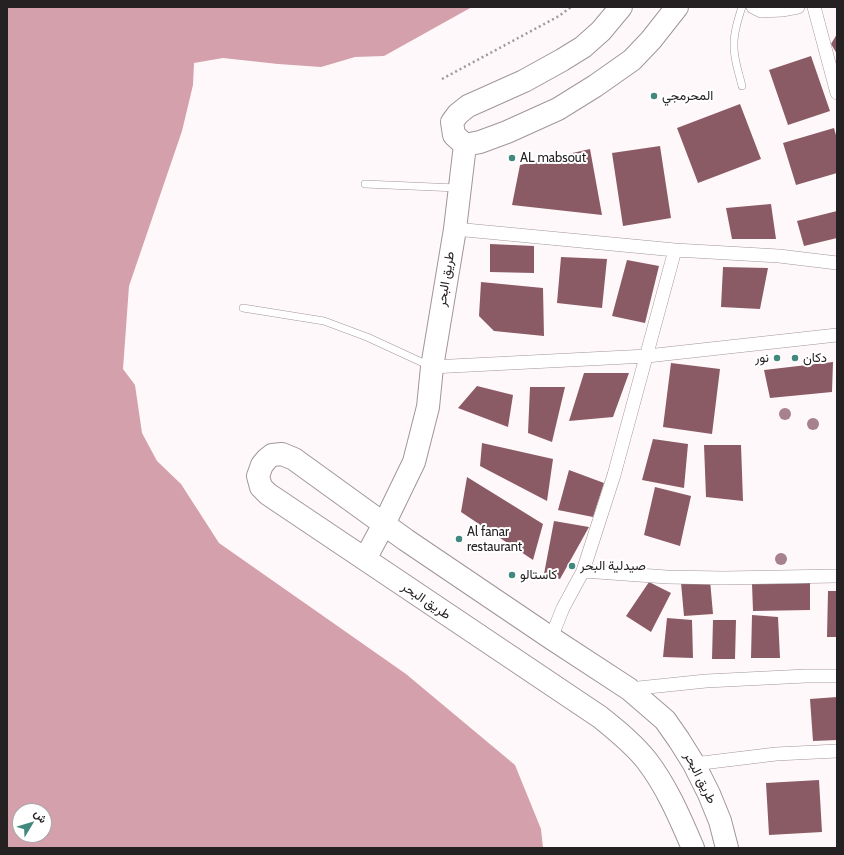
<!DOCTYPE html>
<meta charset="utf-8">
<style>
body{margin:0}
#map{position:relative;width:844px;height:855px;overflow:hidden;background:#fff8fa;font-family:Cabin,Vazirmatn,sans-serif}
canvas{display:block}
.frame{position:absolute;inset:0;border:8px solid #252122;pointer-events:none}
.north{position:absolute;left:12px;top:803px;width:40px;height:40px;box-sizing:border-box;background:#fff;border:1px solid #a8a6a7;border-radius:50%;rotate:52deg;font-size:11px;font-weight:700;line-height:16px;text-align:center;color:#252122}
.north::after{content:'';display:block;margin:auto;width:14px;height:18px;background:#42887f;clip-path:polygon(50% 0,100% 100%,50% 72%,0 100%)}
</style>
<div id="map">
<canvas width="844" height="855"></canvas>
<div class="frame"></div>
<div class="north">ش</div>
</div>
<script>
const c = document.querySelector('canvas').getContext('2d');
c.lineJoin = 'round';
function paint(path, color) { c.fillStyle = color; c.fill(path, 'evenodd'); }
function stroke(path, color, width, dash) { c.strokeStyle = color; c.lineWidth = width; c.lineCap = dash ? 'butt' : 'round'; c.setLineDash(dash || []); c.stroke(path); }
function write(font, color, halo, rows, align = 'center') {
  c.font = font + ' Cabin,Vazirmatn,sans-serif'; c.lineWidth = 4; c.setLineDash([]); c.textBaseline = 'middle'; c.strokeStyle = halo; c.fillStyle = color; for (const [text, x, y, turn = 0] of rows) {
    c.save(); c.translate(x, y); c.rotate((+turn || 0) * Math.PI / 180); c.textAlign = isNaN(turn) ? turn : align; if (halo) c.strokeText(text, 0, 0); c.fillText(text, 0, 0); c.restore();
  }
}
paint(new Path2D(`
 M7 7H472L384 56 355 57 321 67 278 64 223 58 194 63 193 85 182 131 129 286 123 369 135 385 142 433 157 461 181 484 219 543 406 674 515 765 541 829 543 848H7ZM20 811H44V835H20Z`), '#d4a0ab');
paint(new Path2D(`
 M837 34V54L831 44Z
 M811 56 830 111 788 125 769 70Z
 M740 104 761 159 698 183 677 128Z
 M834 128 837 139V173L796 185 783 143Z
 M660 146 671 218 623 226 612 153Z
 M590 149 602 215 512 205 520 165Z
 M771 204 776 239H732L726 208Z
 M837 211V238L804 246 797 221Z
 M490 244 534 246V273L490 272Z
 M561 257 607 259 602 308 557 303Z
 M627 260 659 266 645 323 612 316Z
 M723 267 768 268 760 309 721 307Z
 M481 282 543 288 544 336 494 331 479 316Z
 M833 362 832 392 770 398 764 370Z
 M671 363 720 369 712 434 663 427Z
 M584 373H629L613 417 569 421Z
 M477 386 513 395 508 427 458 408Z
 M530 387H565L552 442 528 433Z
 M653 439 688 444 684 488 642 480Z
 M482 443 553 459 547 501 480 466Z
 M704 445H741L743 501 706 497Z
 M569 470 604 483 593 517 558 510Z
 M467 477 543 524 533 560 461 512Z
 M655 487 691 496 680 546 644 535Z
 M554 521 589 527 560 579 544 574Z
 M710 580 713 614 684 616 681 583Z
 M649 582 671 593 651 632 626 616Z
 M810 583V610L753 611 752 584Z
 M828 591H837V637H827Z
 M752 615 778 617 780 658H751Z
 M667 618 692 620 693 658 663 657Z
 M713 620H736L735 659H712Z
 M837 697V740L813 741 810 699Z
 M819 780 822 832 769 835 766 783Z`), '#8a5b65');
const lane = new Path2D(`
 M742 7C738 19 734 31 734 43 733 58 739 73 742 86
 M365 184 457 188
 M243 308 324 321 367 337 430 366`);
const street = new Path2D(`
 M753 7 761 11 782 10 798 7
 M814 7 837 93
 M455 229 675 250 779 256 837 263
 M432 367 647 356 837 335
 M583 571 667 577 724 578 837 576
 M551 638 563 608 583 571 614 475 675 250
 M629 689 706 681 806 676H837
 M694 764 776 754 837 751`);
const highway = new Path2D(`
 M465 145 480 142 507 132 558 109 595 86 632 60 651 40 677 7
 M465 145 454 135 452 122 458 114 468 106 486 98 524 81 562 60 583 47 601 31 621 7
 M365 559 384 524 414 462 428 407 432 367 455 229 465 145
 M693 848C680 818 667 787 647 761 634 744 616 730 600 717L268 494 261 487 258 476 262 465 267 459 272 455 282 454 294 459 406 540 551 638 629 689 665 720 679 740 694 764 709 794 720 821 727 848`);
stroke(lane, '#a09698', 8);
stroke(street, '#a09698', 14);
stroke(highway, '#a09698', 24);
stroke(new Path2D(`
 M442 79 559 16 571 7`), '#9f999b', 2.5, [2, 3]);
stroke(lane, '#fff', 7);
stroke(street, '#fff', 13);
stroke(highway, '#fff', 22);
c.fillStyle = '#a7818d';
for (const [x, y] of [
 [785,414],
 [813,424],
 [781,559]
]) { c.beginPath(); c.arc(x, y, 6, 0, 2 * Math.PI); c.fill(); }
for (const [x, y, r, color] of [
 [654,96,4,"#42887f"],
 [512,158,4,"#42887f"],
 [777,358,4,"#42887f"],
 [795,358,4,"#42887f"],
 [459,539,4,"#42887f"],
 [572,566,4,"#42887f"],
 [512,575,4,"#42887f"]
]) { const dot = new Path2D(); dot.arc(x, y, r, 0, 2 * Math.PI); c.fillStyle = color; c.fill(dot); stroke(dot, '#fff', 1.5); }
write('13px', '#252122', '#fff', [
 ["المحرمجي",662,96],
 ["AL mabsout",520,158],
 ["نور",769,358,"right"],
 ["دكان",803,358],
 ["Al fanar",467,532],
 ["restaurant",467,547],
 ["صيدلية البحر",580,566],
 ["كاستالو",520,575]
], 'left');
write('13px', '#252122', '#fff', [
 ["طريق البحر",446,279,-81],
 ["طريق البحر",426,601,34],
 ["طريق البحر",700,778,63]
]);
</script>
